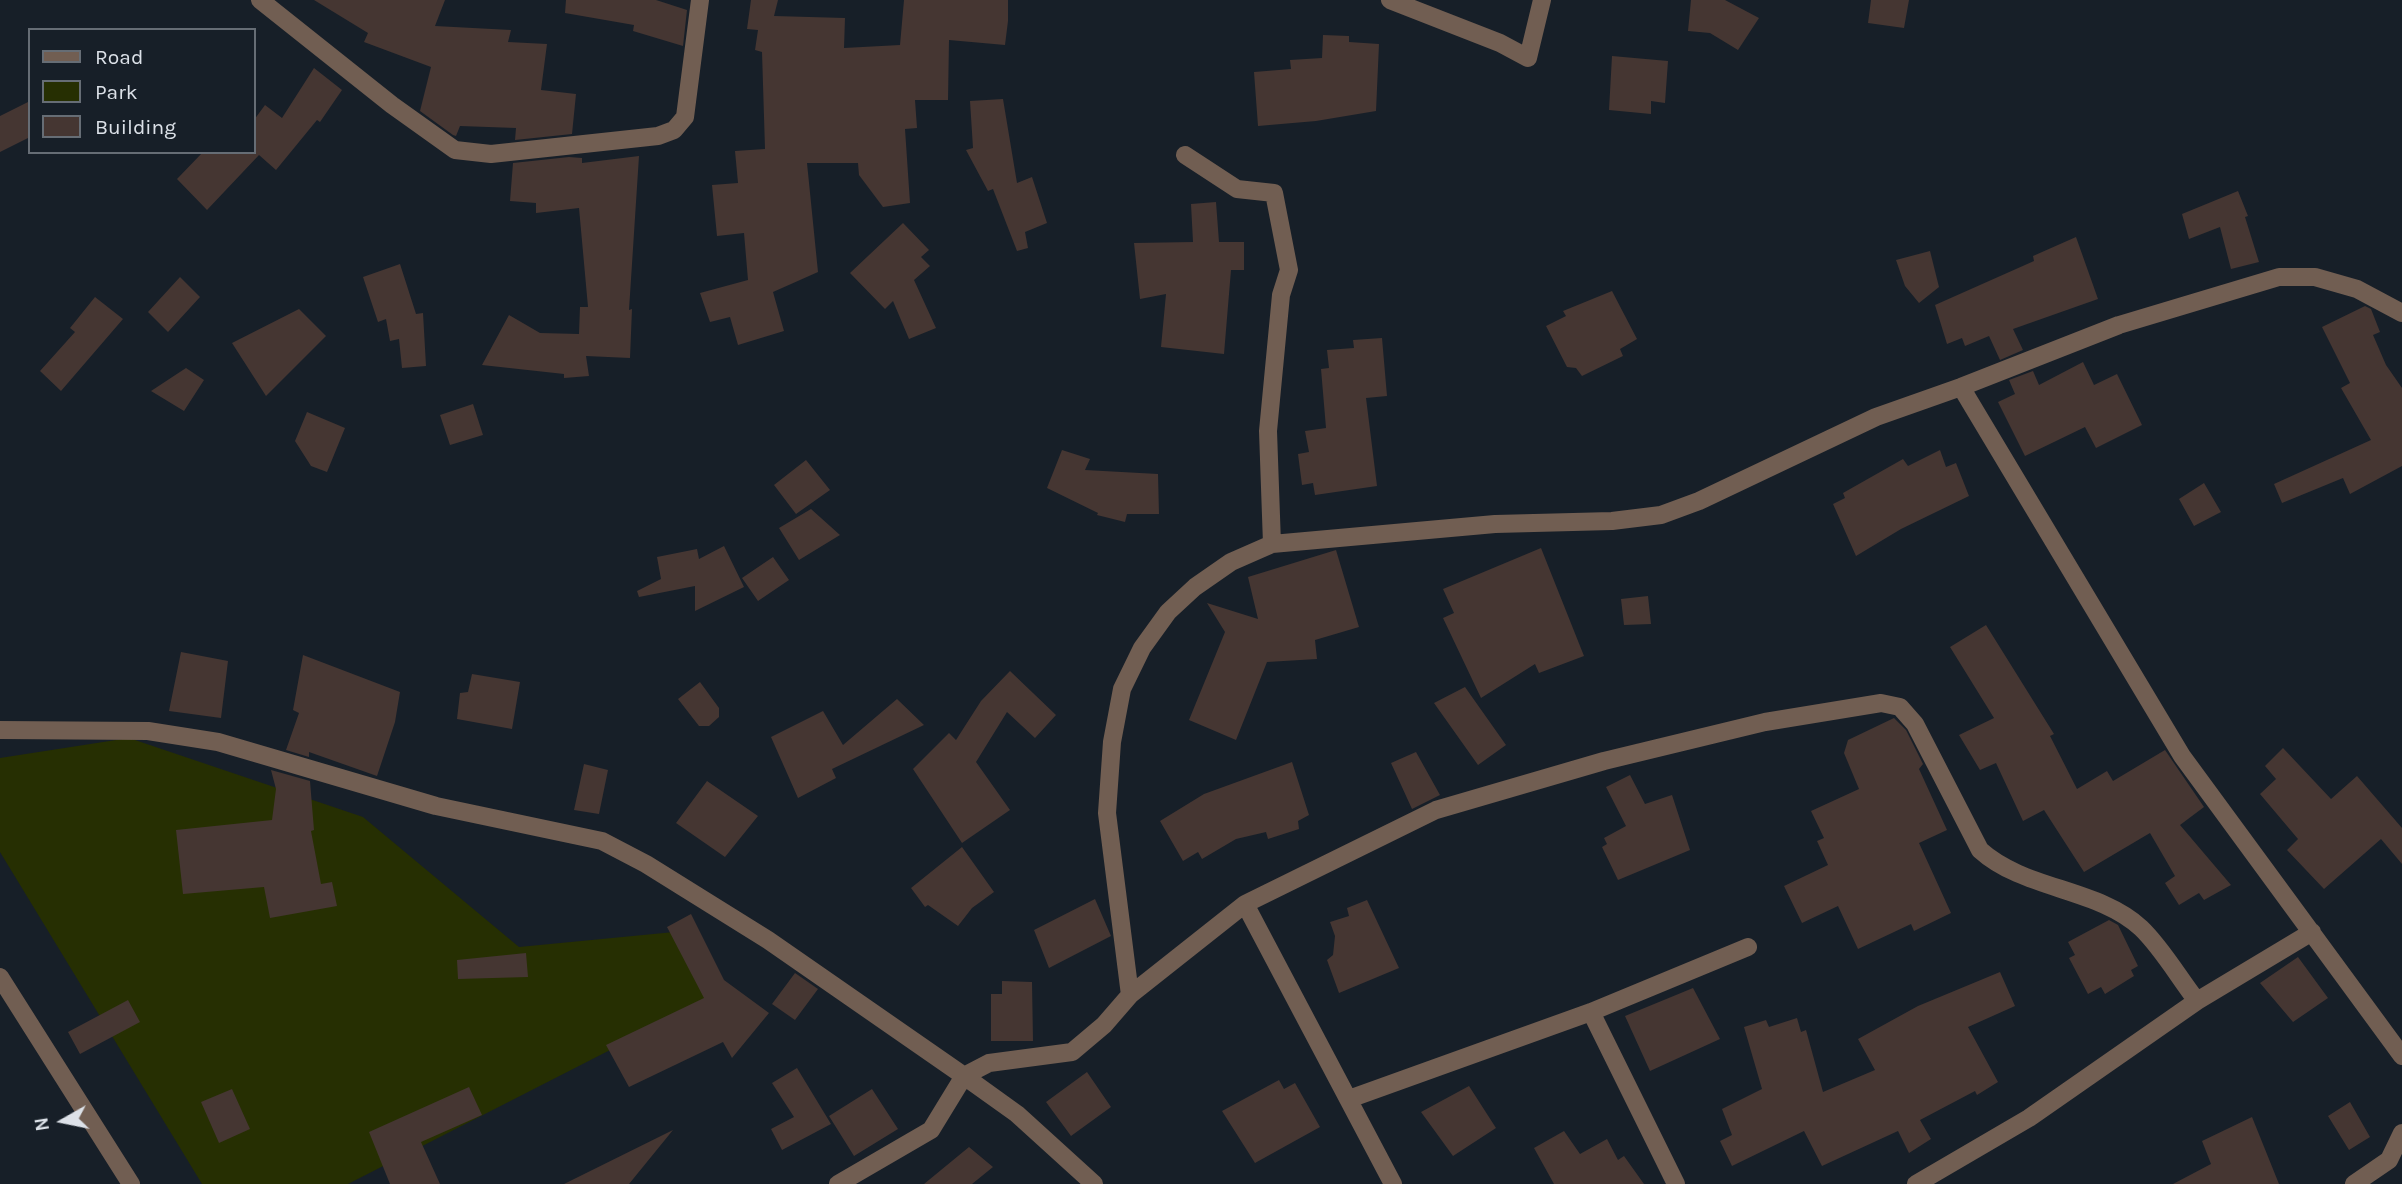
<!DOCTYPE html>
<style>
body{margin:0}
#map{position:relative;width:2402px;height:1184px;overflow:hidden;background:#171f28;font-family:Karla,sans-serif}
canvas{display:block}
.legend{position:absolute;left:28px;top:28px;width:228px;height:126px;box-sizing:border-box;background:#171f28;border:2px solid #666d75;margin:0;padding:9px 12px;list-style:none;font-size:21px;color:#dce1e8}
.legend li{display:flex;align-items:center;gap:14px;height:35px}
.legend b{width:35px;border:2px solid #666d75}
.north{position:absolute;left:28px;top:1086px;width:70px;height:70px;-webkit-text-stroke:5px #171f28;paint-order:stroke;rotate:261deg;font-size:19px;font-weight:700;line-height:28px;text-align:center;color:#dce1e8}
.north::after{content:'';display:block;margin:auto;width:24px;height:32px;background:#dce1e8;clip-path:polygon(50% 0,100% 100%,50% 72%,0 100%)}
</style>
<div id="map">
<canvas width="2402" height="1184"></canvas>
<ul class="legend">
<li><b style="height:9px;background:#715e52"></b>Road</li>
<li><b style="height:19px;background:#262f02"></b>Park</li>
<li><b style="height:19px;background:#453632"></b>Building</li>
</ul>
<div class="north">N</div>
</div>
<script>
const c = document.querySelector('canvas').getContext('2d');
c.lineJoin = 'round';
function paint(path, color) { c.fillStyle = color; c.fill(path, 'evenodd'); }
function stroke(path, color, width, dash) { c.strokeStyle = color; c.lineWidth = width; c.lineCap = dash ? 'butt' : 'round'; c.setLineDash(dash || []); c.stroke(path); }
paint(new Path2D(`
 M129 738 363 817 519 947 695 930 706 1001 348 1184H202L0 852V758Z`), '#262f02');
paint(new Path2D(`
 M314 0H445L435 26 511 30 508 42 547 44 541 90 576 94 572 134 515 140 516 128 460 126 456 136 453 135 420 111 431 67 364 42 368 33Z
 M566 0H656L687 10 683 46 633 31 634 25 565 13Z
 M751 0H778L774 16 845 18 844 48 900 45 904 0H1008V21L1005 45 949 40 948 100H915L917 128 905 129 910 203 883 207 859 175 858 163H807L818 272 773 292 784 331 738 345 730 317 710 322 700 293 748 280 744 233 717 236 712 185 738 183 735 151 765 149 762 52 755 50 758 30 747 29Z
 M1691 0H1725L1759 18 1738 50 1710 33 1688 31Z
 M1871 0H1909L1904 28 1868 23Z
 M1323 35 1349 36V42L1379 44 1376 111 1316 121 1258 126 1254 72 1291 69 1290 60 1322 58Z
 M1612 56 1668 61 1665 103 1651 101V114L1609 110Z
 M314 68 342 90 320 122 317 120 276 170 259 155 207 210 177 179 203 152H255L254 120 265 105 282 118Z
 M1003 99 1017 183 1032 177 1047 223 1025 232 1028 248 1017 251 993 189 988 191 966 150 973 148 970 101Z
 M30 101V137L0 152V116Z
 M639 156 629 310 632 309 630 358 586 356 589 376 564 378V374L482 365 509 315 540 333 579 334 580 307H588L579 208 536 213V203L510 201 513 163 569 157 582 158V163Z
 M2238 191 2248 216 2245 217 2259 262 2231 269 2220 227 2189 239 2182 214Z
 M1216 202 1219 242H1244V270H1231L1224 354 1161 347 1166 294 1140 299 1134 243 1193 242 1191 204Z
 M903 223 929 250 921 257 930 266 914 280 936 328 909 339 893 301 885 309 850 273Z
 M2076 237 2098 299 2013 329 2023 350 2000 360 1989 336 1965 346 1962 338 1947 344 1935 305 2034 261 2033 256Z
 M1930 251 1939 287 1919 303 1905 286 1896 260Z
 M400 264 416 314 423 313 426 366 402 368 399 339 390 341 386 319 378 322 363 277Z
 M180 277 200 297 168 332 148 312Z
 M1612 291 1637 339 1620 349 1623 356 1582 376 1576 368 1567 367 1546 326 1566 316 1563 311Z
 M95 297 123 319 61 391 40 371 75 332 70 328Z
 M2365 306 2371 309 2380 332 2373 335 2386 365 2402 388V466L2350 494 2343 478 2282 503 2274 484 2371 440 2341 388 2350 383 2322 327Z
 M299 309 326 336 266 396 232 343Z
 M1382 338 1387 396 1366 398 1377 486 1315 495 1313 483 1302 485 1298 454 1309 452 1305 431 1326 428 1321 369 1329 368 1327 350 1354 348 1353 340Z
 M2083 362 2094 385 2117 374 2142 425 2096 448 2085 427 2025 456 1998 402 2015 394 2009 380 2033 371 2039 385Z
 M186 368 204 380 184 411 151 391Z
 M473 404 483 435 450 445 440 415Z
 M307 412 345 428 327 472 311 466 295 441Z
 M1062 450 1090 459 1085 470 1158 474 1159 514H1127L1125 522 1097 515 1098 513 1047 488Z
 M1940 450 1946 467 1956 463 1969 496 1901 529 1856 556 1833 504 1845 498 1843 493 1903 459 1908 466Z
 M806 460 830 490 796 514 774 485Z
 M2204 483 2221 512 2194 526 2179 499Z
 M811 509 840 535 799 560 779 528Z
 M724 546 744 587 695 611V586L639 597 637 591 661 579 657 557 697 549 699 559Z
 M1541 548 1584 656 1539 673 1535 664 1481 698 1443 618 1454 613 1443 589Z
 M1336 550 1359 627 1315 640 1317 659 1267 662 1236 740 1189 720 1225 632 1207 603 1258 619 1248 577Z
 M773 557 789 580 758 601 742 578Z
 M1648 596 1651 624 1624 625 1621 599Z
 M1986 625 2054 734 2050 736 2077 789 2107 771 2113 781 2165 750 2204 807 2180 825 2231 885 2204 900 2199 893 2179 905 2165 883 2175 876 2150 833 2084 872 2044 810 2023 821 1996 763 1980 770 1959 735 1994 718 1950 647Z
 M181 652 228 661 221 718 169 711Z
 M303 655 400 692 395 722 377 776 309 752V757L286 750 299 713 293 710Z
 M1010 671 1056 715 1035 738 1007 712 976 762 1010 810 962 843 913 769 949 733 956 740 981 701Z
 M472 674 520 682 512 729 457 719 460 693 468 692Z
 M700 682 719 708V717L709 726H699L678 699Z
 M1465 687 1506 745 1478 765 1434 703Z
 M897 699 924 725 832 769 836 778 798 798 771 737 823 711 843 745Z
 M1894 718 1906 730 1923 764 1919 769 1947 830 1919 843 1951 913 1914 931 1911 924 1858 949 1838 906 1802 923 1784 886 1828 865 1817 841 1824 838 1811 811 1859 789 1844 753 1848 740Z
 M2283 748 2331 799 2357 776 2402 828V864L2381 839 2324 889 2287 850 2298 839 2260 794 2276 779 2265 766Z
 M1416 752 1440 795 1412 809 1391 763Z
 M1292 762 1309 815 1298 821 1299 829 1268 839 1266 832 1236 839 1202 859 1198 852 1183 861 1160 821 1204 794Z
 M584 764 608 770 599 814 574 810Z
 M271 770 310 781 314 830 311 831 321 884 332 882 337 906 270 918 264 887 183 894 176 830 272 820 276 789Z
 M1630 775 1645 804 1672 795 1690 850 1618 880 1602 847 1607 844 1604 838 1626 826 1606 787Z
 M707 781 758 816 725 857 676 823Z
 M962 847 994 892 972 908 958 926 928 905 925 907 911 888Z
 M1095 899 1111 936 1049 968 1034 930Z
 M1367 900 1399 968 1339 993 1327 960 1333 955 1335 936 1330 922 1349 916 1347 908Z
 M691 914 724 980 769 1013 732 1058 723 1042 629 1087 606 1045 704 998 667 927Z
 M2109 920 2118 925 2138 966 2131 970 2134 976 2105 994 2101 987 2088 994 2069 958 2075 955 2068 942Z
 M526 953 528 977 458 979 457 960Z
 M2298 957 2328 998 2293 1022 2260 983Z
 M2000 972 2015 1006 1968 1027 1998 1082 1977 1095 1975 1091 1920 1120 1931 1139 1909 1153 1898 1131 1822 1166 1804 1131 1732 1166 1720 1141 1732 1135 1722 1109 1762 1089 1744 1027 1766 1020 1769 1027 1797 1018 1801 1032 1806 1030 1823 1092 1875 1070 1858 1039 1918 1006Z
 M795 973 818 989 795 1020 772 1004Z
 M1002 981 1032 982 1033 1041H991V994H1002Z
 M1693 988 1720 1039 1650 1071 1625 1016Z
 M128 1000 140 1022 80 1054 68 1032Z
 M797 1068 831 1124 782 1150 771 1129 794 1117 772 1083Z
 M1087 1072 1111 1107 1071 1136 1046 1102Z
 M1279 1080 1284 1089 1295 1083 1320 1127 1255 1163 1222 1111Z
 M1469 1086 1496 1128 1453 1156 1421 1112Z
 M469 1087 482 1115 421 1142 440 1184H390L369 1132Z
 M232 1089 250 1129 219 1143 201 1102Z
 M872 1089 898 1129 854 1156 829 1116Z
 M2350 1102 2370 1137 2349 1150 2328 1116Z
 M2252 1117 2279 1184H2173L2211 1164 2202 1141Z
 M673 1130 629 1184H564Z
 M1564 1131 1580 1154 1607 1139 1618 1160 1624 1156 1644 1184H1554L1534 1148Z
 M969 1147 993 1167 972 1184H924Z`), '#453632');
stroke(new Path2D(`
 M260 0 392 105 455 150 491 154 658 136 674 130 685 117 700 0
 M1390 0 1500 43 1528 58 1542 0
 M1185 155 1237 189 1274 193 1289 270 1281 295 1268 431 1272 544
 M1961 387 2182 756 2402 1056
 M0 730 148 731 218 742 436 806 602 841 646 864 768 940 964 1076 1017 1114 1094 1184
 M1245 904 1436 810 1604 761 1765 722 1881 703 1900 707 1915 724 1980 850C2024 890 2098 888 2141 928 2162 948 2179 978 2197 1001
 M0 977 131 1184
 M1130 995 1107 813 1112 742 1122 689 1142 648 1168 612 1195 587 1231 562 1272 544 1495 524 1612 521 1661 515 1699 501 1876 417 1961 387 2119 325 2279 277H2315L2357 289 2402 313
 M1591 1012 1676 1184
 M1349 1099 1591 1012 1748 947
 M838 1184 931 1130 964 1076 989 1063 1072 1052 1104 1025 1130 995 1245 904 1393 1184
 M1916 1184 2029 1118 2197 1001 2312 932
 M2354 1184 2389 1160 2402 1133`), '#715e52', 18);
</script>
